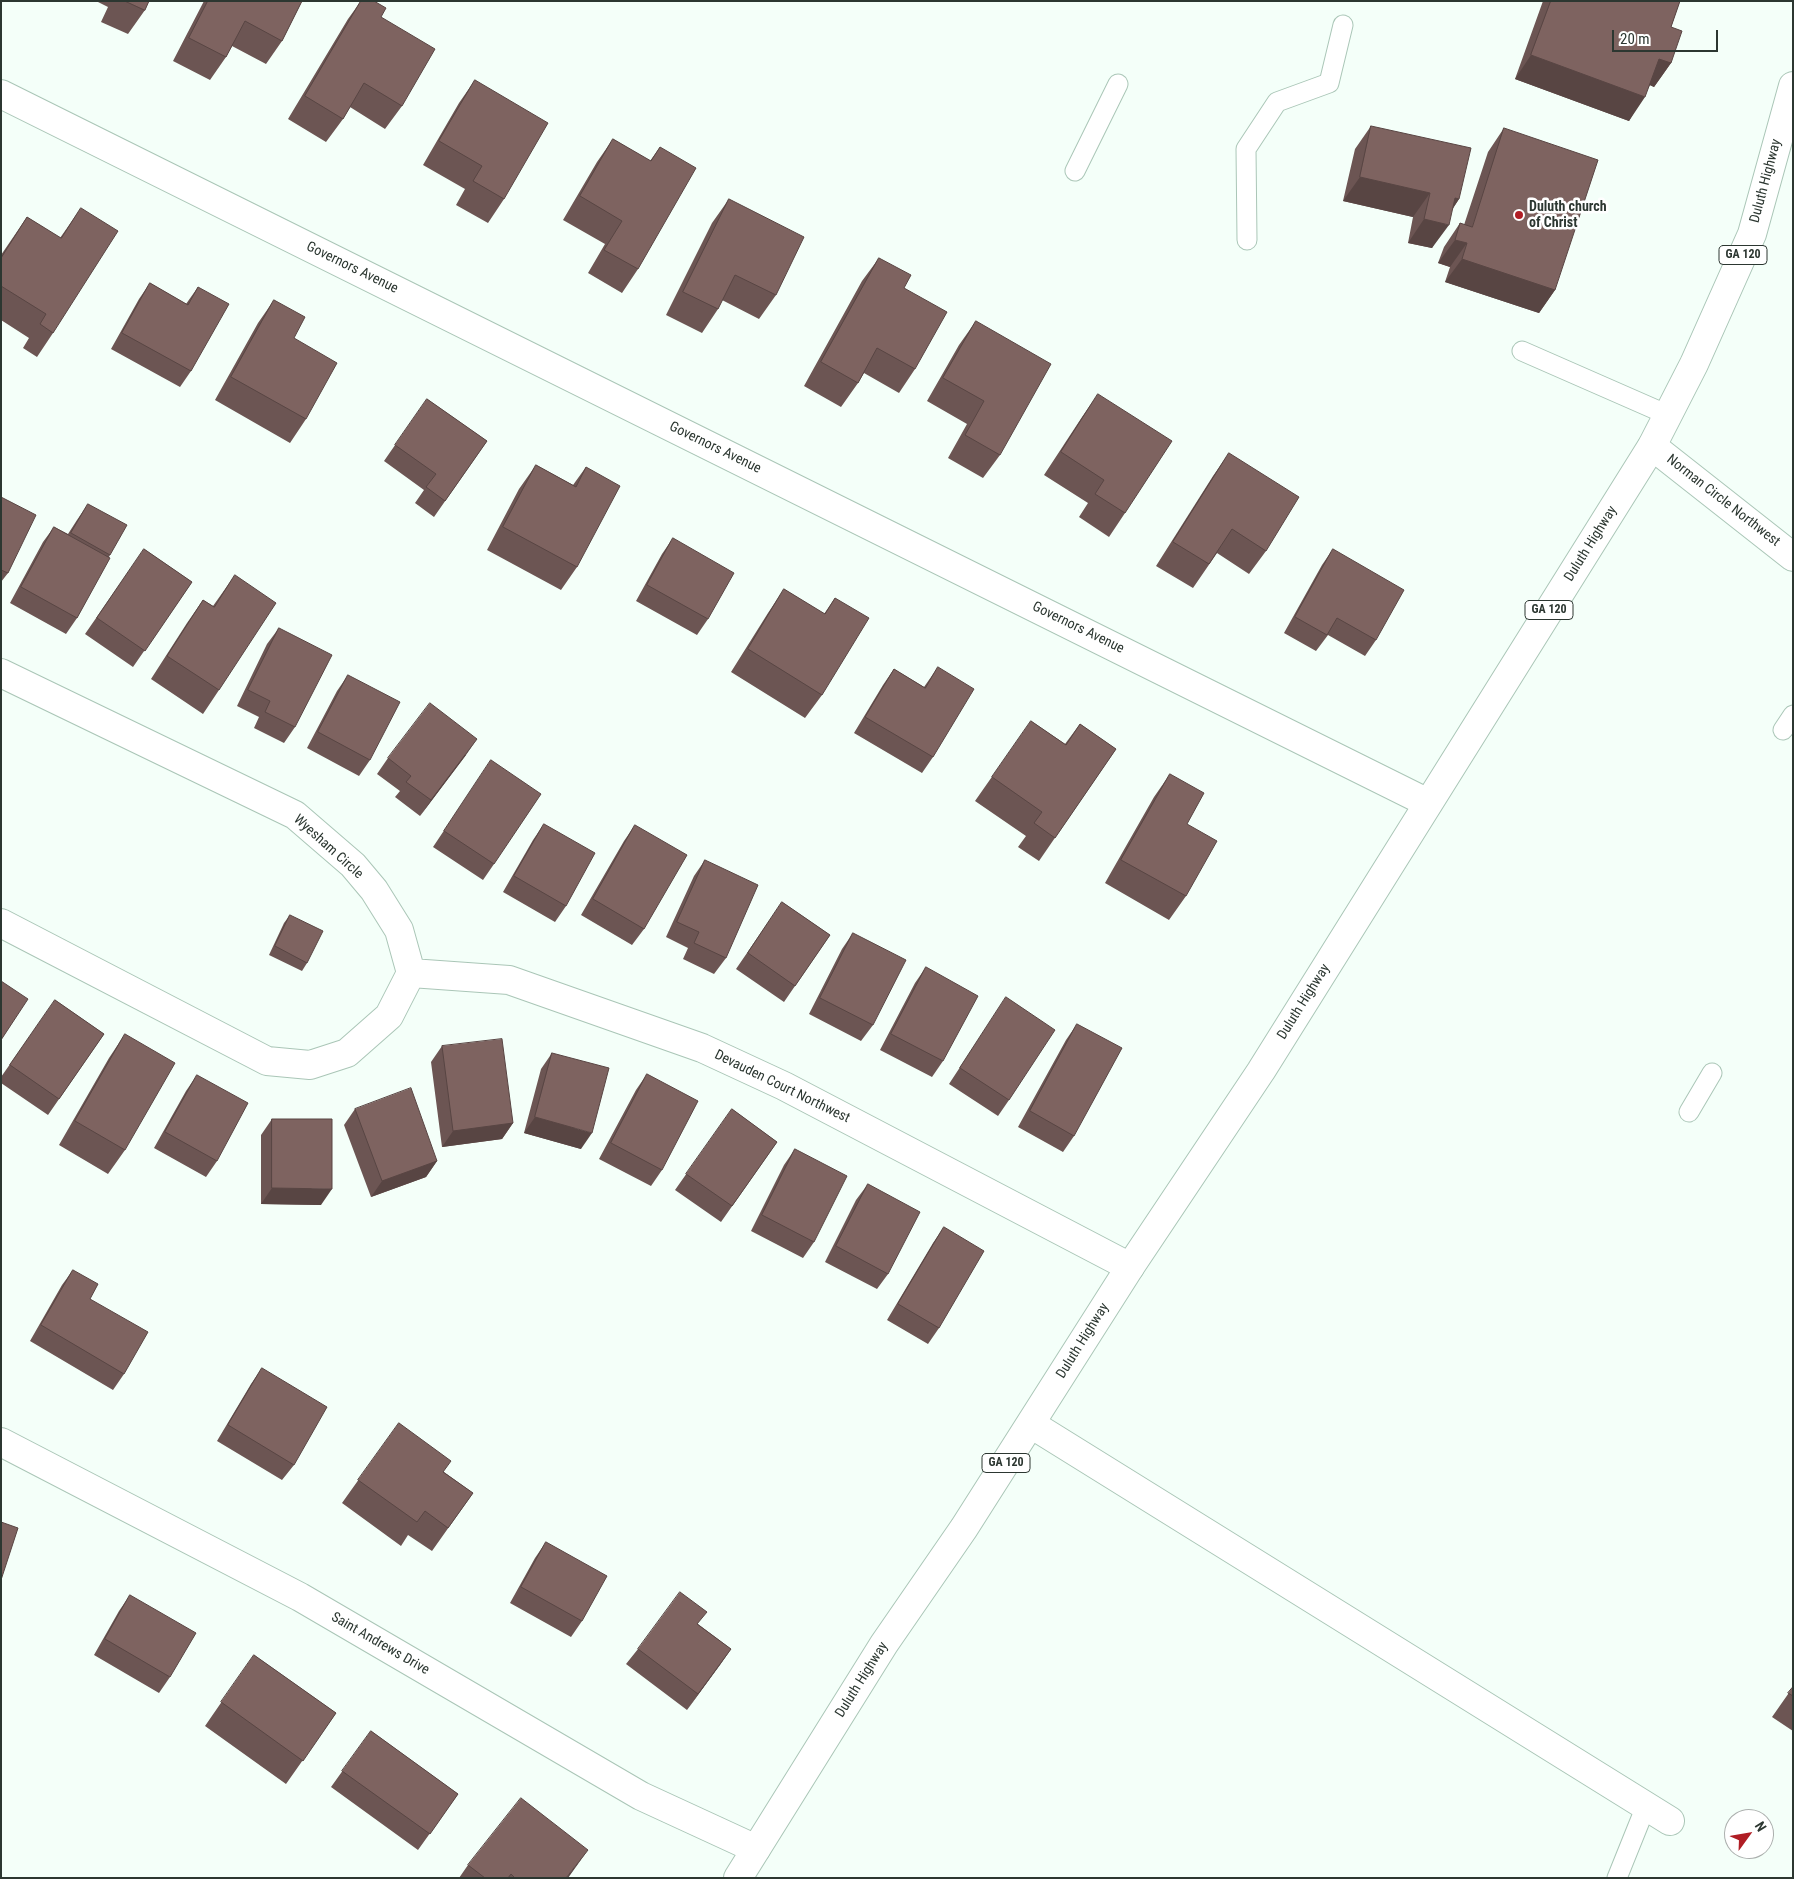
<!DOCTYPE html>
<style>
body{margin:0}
#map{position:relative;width:1794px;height:1879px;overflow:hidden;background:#f4fff9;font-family:"Roboto Condensed",sans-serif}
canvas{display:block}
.frame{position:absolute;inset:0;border:2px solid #2c3731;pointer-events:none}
.north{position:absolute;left:1724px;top:1809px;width:50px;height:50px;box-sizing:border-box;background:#fff;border:1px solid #abafad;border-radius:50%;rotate:58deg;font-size:14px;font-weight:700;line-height:20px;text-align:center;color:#2c3731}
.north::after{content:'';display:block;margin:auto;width:18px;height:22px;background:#b01e25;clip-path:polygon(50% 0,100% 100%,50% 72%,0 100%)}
.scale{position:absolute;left:1612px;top:30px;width:106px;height:22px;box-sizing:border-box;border:2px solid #2c3731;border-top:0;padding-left:6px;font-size:15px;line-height:18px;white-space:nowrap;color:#2c3731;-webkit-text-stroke:4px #fff;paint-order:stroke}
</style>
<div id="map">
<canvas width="1794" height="1879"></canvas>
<div class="frame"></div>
<div class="north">N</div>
<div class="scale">20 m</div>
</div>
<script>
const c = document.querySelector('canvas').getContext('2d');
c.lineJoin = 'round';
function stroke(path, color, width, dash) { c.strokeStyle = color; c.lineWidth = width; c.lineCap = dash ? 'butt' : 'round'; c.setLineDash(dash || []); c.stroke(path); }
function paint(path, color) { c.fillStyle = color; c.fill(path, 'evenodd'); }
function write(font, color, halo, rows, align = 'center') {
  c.font = font + ' "Roboto Condensed",sans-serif'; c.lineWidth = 5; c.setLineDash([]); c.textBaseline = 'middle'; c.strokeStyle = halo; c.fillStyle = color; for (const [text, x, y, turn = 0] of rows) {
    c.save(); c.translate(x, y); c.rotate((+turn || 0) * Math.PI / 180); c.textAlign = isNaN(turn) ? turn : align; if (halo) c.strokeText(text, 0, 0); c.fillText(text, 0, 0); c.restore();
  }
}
const service = new Path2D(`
 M1075 171 1118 84
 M1247 240 1246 149 1277 102 1329 83 1343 25
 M1522 351 1668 415
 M1783 730 1793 715
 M1689 1112 1712 1073
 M1617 1878 1646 1806`);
const minor = new Path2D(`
 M1 94 1428 803
 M1652 446 1793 557
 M1 673 295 815 353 865 374 890 399 930 411 973 389 1016 347 1053 310 1065 267 1061 1 923
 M411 973 509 980 702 1048 784 1086 1130 1267
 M1031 1424 1670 1821
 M1 1442 300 1597 641 1796 756 1849`);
const primary = new Path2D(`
 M738 1878 884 1644 964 1528 1130 1267 1261 1071 1652 446 1694 364 1752 234 1793 86`);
stroke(service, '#aac6b7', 21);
stroke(minor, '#aac6b7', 30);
stroke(primary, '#aac6b7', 30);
stroke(service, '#fff', 19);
stroke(minor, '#fff', 28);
stroke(primary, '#fff', 28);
paint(new Path2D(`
 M96 1H149L145 10 128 34 101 22 108 7Z
 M204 1H302L282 41 266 64 232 46 226 57 210 80 173 61Z
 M361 1H374L381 17 402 106 385 129 350 107 343 119 326 142 288 119 348 19Z
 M1543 1H1680L1671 27V63L1654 87 1650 85 1629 121 1515 79Z
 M475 80 504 199 488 223 456 205 465 189 423 165 459 103Z
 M1371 126 1459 199 1452 210 1432 248 1408 243 1413 217 1343 201 1355 149Z
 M1504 128 1555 290 1539 313 1445 282 1450 267 1438 263 1444 247 1460 223 1464 225 1488 152Z
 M613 139 650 161 660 147 638 269 622 293 588 273 605 244 563 220 597 162Z
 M729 199 776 295 759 319 722 300 718 309 702 333 666 315 712 223Z
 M81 208 53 333 37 357 23 348 29 338 1 320V255L27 217 60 238Z
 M879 258 904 288 915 369 899 393 864 373 858 383 841 407 804 386 862 281Z
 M150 283 186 304 198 287 191 371 180 387 111 349 139 299Z
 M274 300 294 338 306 419 290 443 215 400 258 323Z
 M976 321 1000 455 983 478 948 458 967 424 927 401 959 345Z
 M1098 394 1125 513 1109 537 1079 517 1088 503 1044 475 1082 417Z
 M427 399 487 441 434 517 415 503 424 490 384 461Z
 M1229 453 1266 551 1249 574 1217 553 1193 588 1156 566 1213 476Z
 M536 465 573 485 586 467 577 567 561 590 487 550 519 489Z
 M1 497 8 573 1 582Z
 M88 504 110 555 77 618 66 634 10 603 43 542 54 527 68 534 77 520Z
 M673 538 708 619 697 635 636 601 662 554Z
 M144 549 192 582 133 667 85 634Z
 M1333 549 1376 640 1365 656 1328 635 1316 651 1284 633 1322 565Z
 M235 575 219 690 203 714 151 679 187 623 203 600 213 606Z
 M784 589 824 614 835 598 822 695 805 718 731 672 768 613Z
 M279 628 295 727 284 743 254 728 259 717 237 706 267 644Z
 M938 667 933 757 922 773 854 733 883 685 894 669 924 687Z
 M348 675 370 760 359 776 307 748 337 691Z
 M1031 721 1065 744 1080 724 1116 749 1039 861 1018 847 1026 836 975 801Z
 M466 755 420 816 395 797 400 791 377 774 388 758Z
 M491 760 494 864 483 880 433 847Z
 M1170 774 1187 824 1186 896 1169 920 1105 883 1154 797Z
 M544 824 566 906 555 922 503 892 533 840Z
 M635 825 644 929 632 945 581 915 624 841Z
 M705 860 726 958 714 974 683 959 688 948 666 937 694 876Z
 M782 902 830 935 784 1002 736 969Z
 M290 915 307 963 302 971 269 955 284 923Z
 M853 933 873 1025 861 1041 809 1014 842 949Z
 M926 967 943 1061 932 1077 880 1050 915 983Z
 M1006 997 1009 1100 998 1116 949 1084Z
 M55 1000 104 1034 48 1115 1 1083V1077Z
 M1077 1024 1074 1136 1063 1152 1018 1127 1066 1040Z
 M125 1034V1150L108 1174 59 1145 109 1058Z
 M442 1046 513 1123 502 1139 442 1147 431 1062Z
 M552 1053 581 1149 524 1133 541 1069Z
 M647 1074 662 1170 651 1186 599 1159 636 1090Z
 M197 1075 217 1161 206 1177 154 1148 186 1091Z
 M355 1109 437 1161 426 1177 371 1197 344 1125Z
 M732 1109 777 1142 721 1222 675 1190Z
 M272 1119 321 1205 261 1204V1135Z
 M795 1149 814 1242 803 1258 751 1231 784 1165Z
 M868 1184 888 1274 877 1289 825 1262 856 1200Z
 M944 1227 939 1328 928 1344 887 1320 933 1243Z
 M73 1270 90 1299 124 1374 113 1390 30 1341 62 1285Z
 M262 1368 294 1465 282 1480 217 1441 251 1384Z
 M399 1423 444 1472 473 1493 432 1551 408 1535 401 1546 342 1503Z
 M546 1542 582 1621 571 1637 510 1603 535 1558Z
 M130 1595 170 1677 159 1693 94 1655 119 1611Z
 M698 1624 731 1649 687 1710 626 1664 638 1649Z
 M254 1655 336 1713 286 1784 205 1726Z
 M1793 1687V1731L1772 1717Z
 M371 1731 458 1794 418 1850 331 1787Z
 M468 1865 568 1878H459Z`), '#6c5553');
paint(new Path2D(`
 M1531 55 1645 97 1629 121 1515 79Z
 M1659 59 1671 63 1654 87 1643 82Z
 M1360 177 1430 193 1413 217 1343 201Z
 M1455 198 1459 199 1443 223Z
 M1424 219 1449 225 1432 248 1408 243Z
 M1455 240 1467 243 1450 267 1438 263Z
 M1462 259 1555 290 1539 313 1445 282Z
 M477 739 466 755 420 816 431 800Z
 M535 1117 592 1133 581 1149 524 1133Z
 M513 1123 502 1139 442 1147 453 1131Z
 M437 1161 426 1177 371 1197 382 1181Z
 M272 1188 332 1189 321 1205 261 1204Z
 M731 1649 720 1665 687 1710 698 1694Z
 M588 1850 568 1878H566Z`), '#584543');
const building = new Path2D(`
 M125 1H149L145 10Z
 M208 1H302L282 41 245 21 226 57 189 38Z
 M361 1H374L386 8 381 17 435 49 402 106 364 83 343 119 305 96Z
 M1551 1H1680L1671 27 1682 31 1671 63 1659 59 1645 97 1531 55Z
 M475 80 548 123 504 199 473 181 482 166 439 141Z
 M1371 126 1471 148 1459 199 1455 198 1449 225 1424 219 1430 193 1360 177Z
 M1504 128 1598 160 1555 290 1462 259 1467 243 1455 240 1460 223 1472 227Z
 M613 139 651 161 660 147 696 168 638 269 604 250 622 221 580 196Z
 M729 199 804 237 776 295 735 275 718 309 683 292Z
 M81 208 118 231 53 333 40 324 46 314 1 286V258L27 217 61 238Z
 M879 258 911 275 904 288 947 312 915 369 877 348 858 383 821 362Z
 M150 283 188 305 198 287 229 304 191 371 122 333Z
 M274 300 305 317 294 338 337 363 306 419 231 377Z
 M976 321 1051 364 1000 455 965 435 984 401 943 378Z
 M1098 394 1172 441 1125 513 1095 494 1104 480 1061 452Z
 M427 399 487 441 445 501 426 487 436 474 395 445Z
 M1229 453 1299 497 1266 551 1232 529 1209 564 1173 542Z
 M536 465 576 487 586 467 620 486 577 567 503 527Z
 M1 497 36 515 8 573 1 570Z
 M88 504 127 525 110 555 71 533Z
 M54 527 110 558 77 618 21 587Z
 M673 538 734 573 708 619 647 585Z
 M144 549 192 582 145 651 97 618Z
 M1333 549 1404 590 1376 640 1337 618 1327 635 1295 617Z
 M235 575 276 603 219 690 167 656 203 600 214 607Z
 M784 589 825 614 835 598 869 618 822 695 748 649Z
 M279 628 332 655 295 727 265 712 270 701 248 690Z
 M938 667 974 689 933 757 865 717 894 669 925 688Z
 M348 675 400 702 370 760 318 732Z
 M430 703 477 739 431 800 406 782 411 776 388 758Z
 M1031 721 1066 745 1080 724 1116 749 1055 838 1034 823 1042 812 992 777Z
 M491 760 541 794 494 864 444 831Z
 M1170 774 1204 793 1187 824 1217 841 1186 896 1121 860Z
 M544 824 595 853 566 906 514 876Z
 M635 825 687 855 644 929 593 899Z
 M705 860 758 885 726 958 694 943 699 932 677 922Z
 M782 902 830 935 795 986 748 953Z
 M290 915 323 931 307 963 275 946Z
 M853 933 906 960 873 1025 820 998Z
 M926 967 978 996 943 1061 891 1034Z
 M1 981 28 999 1 1040Z
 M1006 997 1055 1030 1009 1100 960 1068Z
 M55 1000 104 1034 59 1099 10 1065Z
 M1077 1024 1122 1048 1074 1136 1030 1111Z
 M125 1034 175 1063 125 1150 75 1121Z
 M502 1039 513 1123 453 1131 442 1046Z
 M552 1053 609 1068 592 1133 535 1117Z
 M647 1074 698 1101 662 1170 611 1143Z
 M197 1075 248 1103 217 1161 165 1132Z
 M411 1088 437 1161 382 1181 355 1109Z
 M732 1109 777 1142 732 1206 686 1174Z
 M272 1119H332V1189L272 1188Z
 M795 1149 847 1176 814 1242 762 1215Z
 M868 1184 920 1212 888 1274 836 1246Z
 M944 1227 984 1251 939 1328 898 1304Z
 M73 1270 98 1284 90 1299 148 1332 124 1374 41 1325Z
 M262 1368 327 1407 294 1465 228 1425Z
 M399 1423 451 1461 443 1472 473 1493 448 1528 425 1511 417 1522 358 1480Z
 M1 1522 18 1528 1 1580Z
 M546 1542 607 1576 582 1621 521 1587Z
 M680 1592 707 1612 697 1624 731 1649 698 1694 638 1649Z
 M130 1595 196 1633 170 1677 105 1639Z
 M254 1655 336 1713 303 1761 221 1702Z
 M1793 1687V1696L1788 1693Z
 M371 1731 458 1794 430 1834 342 1771Z
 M521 1798 588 1850 566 1878H515L511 1874 508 1878H485L468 1865Z`);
paint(building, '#7e6360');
stroke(building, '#584543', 1);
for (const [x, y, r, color] of [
 [1519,215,5,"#b01e25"]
]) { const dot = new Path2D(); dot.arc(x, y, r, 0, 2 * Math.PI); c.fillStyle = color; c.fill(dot); stroke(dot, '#fff', 2); }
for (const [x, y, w] of [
 [1743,255,48],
 [1549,610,48],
 [1006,1463,48]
]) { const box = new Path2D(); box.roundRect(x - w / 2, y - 9.5, w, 19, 4); c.fillStyle = '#fff'; c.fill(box); stroke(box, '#2c3731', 1); }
write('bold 12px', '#2c3731', null, [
 ["GA 120",1743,255],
 ["GA 120",1549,610],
 ["GA 120",1006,1463]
]);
write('14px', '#2c3731', '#fff', [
 ["Duluth Highway",1766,181,-75],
 ["Governors Avenue",352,268,26],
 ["Governors Avenue",715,448,26],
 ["Norman Circle Northwest",1723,501,38],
 ["Duluth Highway",1591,544,-58],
 ["Governors Avenue",1078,628,26],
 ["Wyesham Circle",328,847,42],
 ["Duluth Highway",1304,1002,-58],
 ["Devauden Court Northwest",782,1087,26],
 ["Duluth Highway",1083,1341,-58],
 ["Saint Andrews Drive",380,1644,30],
 ["Duluth Highway",862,1680,-58]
]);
write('bold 14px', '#2c3731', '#fff', [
 ["Duluth church",1529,207],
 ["of Christ",1529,223]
], 'left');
</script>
